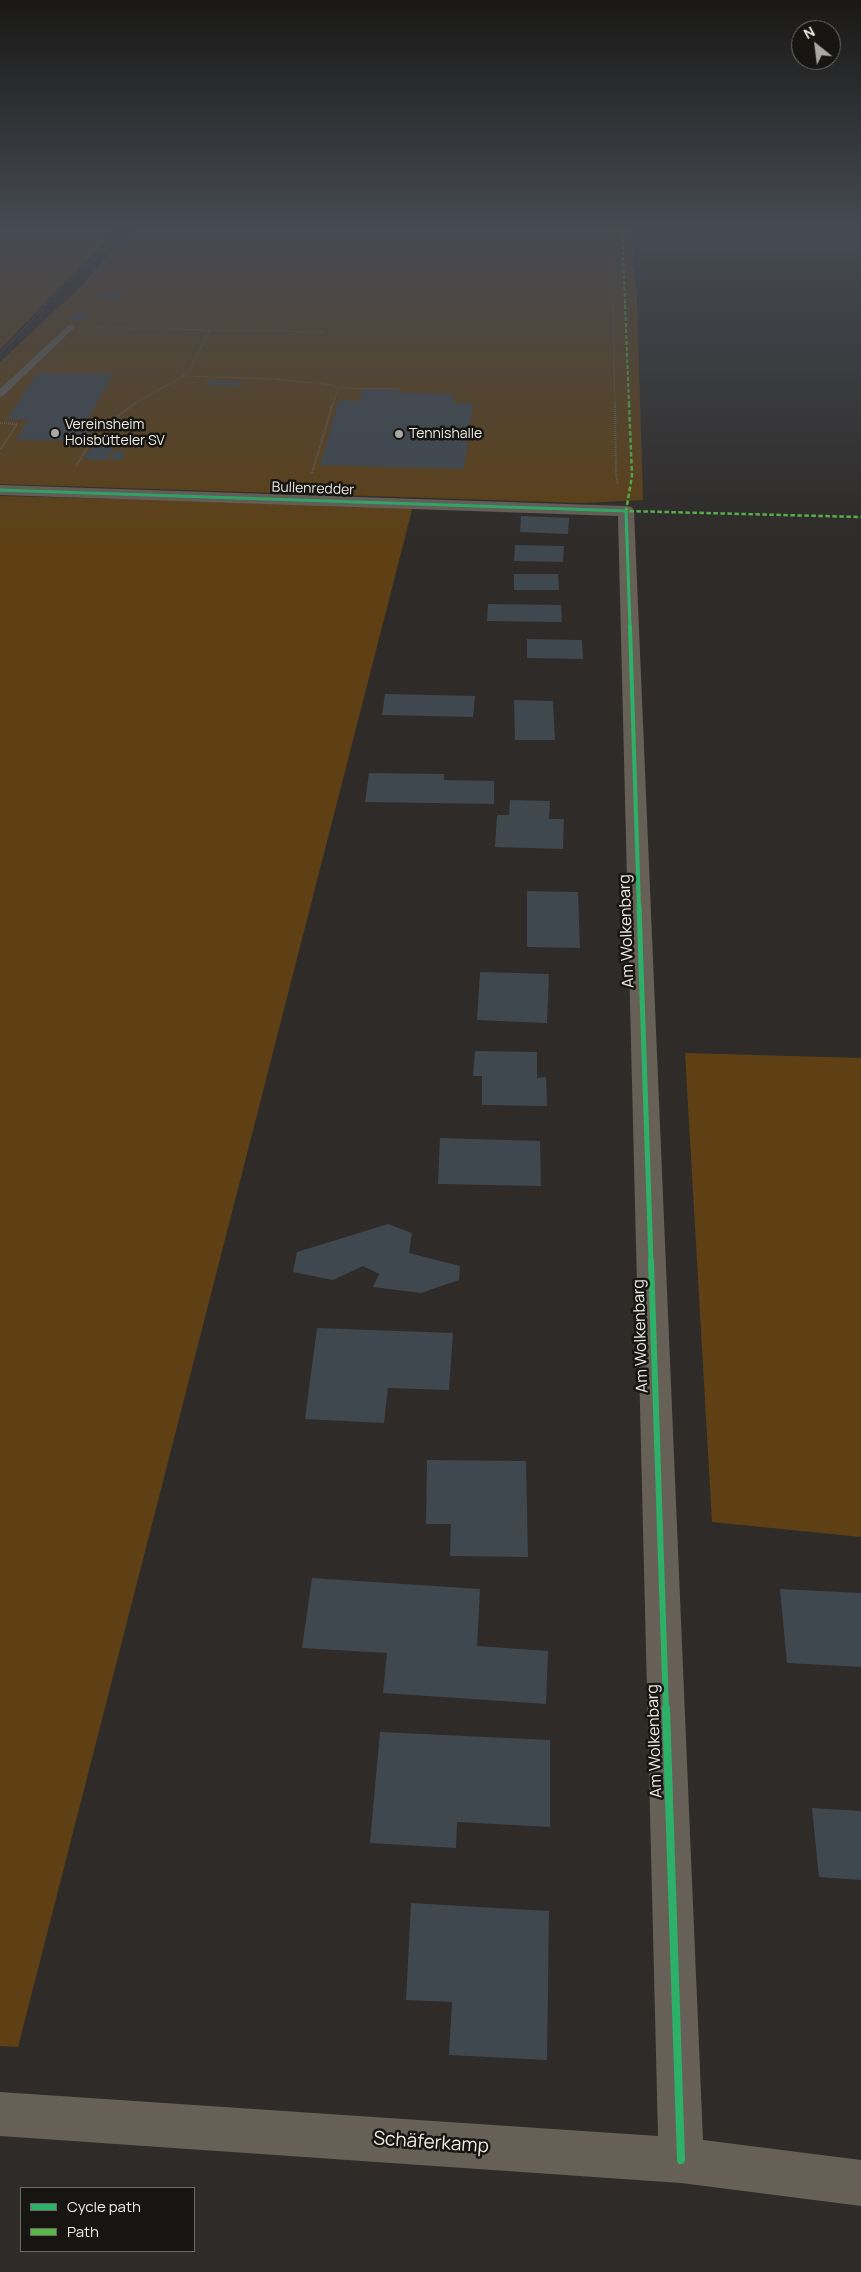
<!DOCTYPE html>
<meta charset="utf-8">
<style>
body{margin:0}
#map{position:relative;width:861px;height:2272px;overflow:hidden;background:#2e2b28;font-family:Manrope,sans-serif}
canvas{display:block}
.legend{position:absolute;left:20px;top:2187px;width:175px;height:65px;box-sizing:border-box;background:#171511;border:1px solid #6d6a66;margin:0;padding:6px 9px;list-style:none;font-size:15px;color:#eeeae5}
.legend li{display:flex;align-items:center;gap:10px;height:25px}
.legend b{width:25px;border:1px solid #6d6a66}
.north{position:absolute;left:791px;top:20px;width:50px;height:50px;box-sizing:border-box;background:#171511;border:1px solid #6d6a66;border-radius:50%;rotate:331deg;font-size:14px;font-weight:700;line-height:20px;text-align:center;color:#eeeae5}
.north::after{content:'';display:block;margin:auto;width:18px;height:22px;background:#aba7a3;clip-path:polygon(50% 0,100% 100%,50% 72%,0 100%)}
</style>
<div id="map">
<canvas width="861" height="2272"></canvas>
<ul class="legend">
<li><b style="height:6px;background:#2db169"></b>Cycle path</li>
<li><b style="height:6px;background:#58b947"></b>Path</li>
</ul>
<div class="north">N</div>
</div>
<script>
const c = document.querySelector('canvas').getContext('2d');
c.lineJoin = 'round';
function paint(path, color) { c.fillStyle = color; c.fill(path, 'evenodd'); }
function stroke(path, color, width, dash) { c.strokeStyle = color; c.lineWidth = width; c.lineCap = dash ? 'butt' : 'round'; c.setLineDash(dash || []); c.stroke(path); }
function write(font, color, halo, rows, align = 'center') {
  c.font = font + ' Manrope,sans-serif'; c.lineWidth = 5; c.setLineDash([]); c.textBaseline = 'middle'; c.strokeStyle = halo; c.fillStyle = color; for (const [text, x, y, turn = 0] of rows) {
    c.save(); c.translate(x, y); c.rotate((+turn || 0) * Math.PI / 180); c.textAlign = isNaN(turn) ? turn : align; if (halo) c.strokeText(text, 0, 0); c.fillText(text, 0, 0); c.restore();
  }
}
paint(new Path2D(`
 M0 227H121L43 304 0 350Z
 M134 227H631L637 300 643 500 583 503 0 484V362L79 288Z
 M0 496 413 506 18 2047 0 2046Z
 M685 1053 861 1058V1537L712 1522Z`), '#5e4014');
paint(new Path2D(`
 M100 293H125L122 298H97Z
 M76 313 90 314 82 321 68 320Z
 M38 373 113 374 88 419H102L98 426H93L85 441 16 440 26 422 30 420 7 419Z
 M208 381 243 382 241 386 206 385Z
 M363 389 399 390 398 393 454 394 453 403H473L464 469 320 465 339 400 360 401Z
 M96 442H106L104 447H114L107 460 83 459Z
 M115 451H126L121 460 110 459Z
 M521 516 569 518 568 534 520 532Z
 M515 545 564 546 563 562 514 561Z
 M514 574H558L559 590H514Z
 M488 604 561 605 562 622 487 621Z
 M527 639 582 640 583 659 527 658Z
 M385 694 475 696 473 717 382 715Z
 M514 700 553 701 555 740H515Z
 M369 773 444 774V780L494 781V804L365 802Z
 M510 800 550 801 549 819H564L563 849 495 847 497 815H509Z
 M527 891 578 892 580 948 527 947Z
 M480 972 549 974 547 1023 477 1020Z
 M475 1051 537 1052V1078L546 1077 547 1106 482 1105V1076H473Z
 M440 1138 540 1141 541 1186 438 1184Z
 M388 1224 412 1233 409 1253 460 1266 459 1280 421 1293 373 1287 379 1274 363 1266 333 1280 293 1272 297 1252Z
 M317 1328 453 1333 449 1390 388 1388 384 1423 305 1419Z
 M427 1460 526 1461 528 1557 450 1556 451 1524H426Z
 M312 1578 480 1589 477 1646 548 1651 546 1704 383 1693 387 1653 302 1648Z
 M780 1589 861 1593V1667L787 1663Z
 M380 1732 550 1740V1827L457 1822 456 1848 370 1843Z
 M812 1808 861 1811V1880L819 1877Z
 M411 1903 549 1911 547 2060 449 2055 452 2002 406 2000Z`), '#3f484f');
stroke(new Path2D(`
 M611 227 615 404
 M96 327 210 330 190 369 183 376 134 404
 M208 330 323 332
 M0 354 43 308 127 227
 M183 376 275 379 333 385 338 388 400 389
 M333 404 338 388`), '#68625c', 1, [1, 1]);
stroke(new Path2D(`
 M615 403 616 476 618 484
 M0 423 17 424 0 450
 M76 466 99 429 136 403
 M312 473 333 403`), '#68625c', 2, [1, 1]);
paint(new Path2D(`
 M70 324 74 327 73 329 3 396 0 397V389Z`), '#676057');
paint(new Path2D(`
 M0 485 626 506 632 507 634 511 703 2140 861 2160V2206L681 2183 0 2136V2092L658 2136 618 516 0 495Z`), '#676057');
stroke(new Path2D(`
 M622 227 629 404`), '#58b947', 2, [4, 2]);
stroke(new Path2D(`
 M629 403 632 476 626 511 861 517`), '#58b947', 2.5, [4.5, 2.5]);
stroke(new Path2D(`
 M0 490 626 511 630 627`), '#2db169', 3);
stroke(new Path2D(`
 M630 626 639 908`), '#2db169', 4);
stroke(new Path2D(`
 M639 906 651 1262`), '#2db169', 5);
stroke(new Path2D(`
 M651 1261 666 1709`), '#2db169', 6);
stroke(new Path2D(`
 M666 1708 681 2160`), '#2db169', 8);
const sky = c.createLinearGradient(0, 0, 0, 545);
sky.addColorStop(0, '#191816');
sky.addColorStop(0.42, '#464a53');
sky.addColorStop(1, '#464a5300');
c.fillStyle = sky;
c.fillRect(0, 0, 861, 545);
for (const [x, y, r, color] of [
 [55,433,5,"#aba7a3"],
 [399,434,5,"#aba7a3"]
]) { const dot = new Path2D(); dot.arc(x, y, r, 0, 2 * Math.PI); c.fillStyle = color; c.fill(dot); stroke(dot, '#171511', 2); }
write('14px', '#eeeae5', '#171511', [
 ["Vereinsheim",65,425],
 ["Hoisbütteler SV",65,441],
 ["Tennishalle",409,434]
], 'left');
write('14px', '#eeeae5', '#171511', [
 ["Bullenredder",313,489,2]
]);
write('16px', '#eeeae5', '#171511', [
 ["Am Wolkenbarg",627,931,-92],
 ["Am Wolkenbarg",641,1336,-92],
 ["Am Wolkenbarg",655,1741,-92]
]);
write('19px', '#eeeae5', '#171511', [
 ["Schäferkamp",431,2143,4]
]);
</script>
